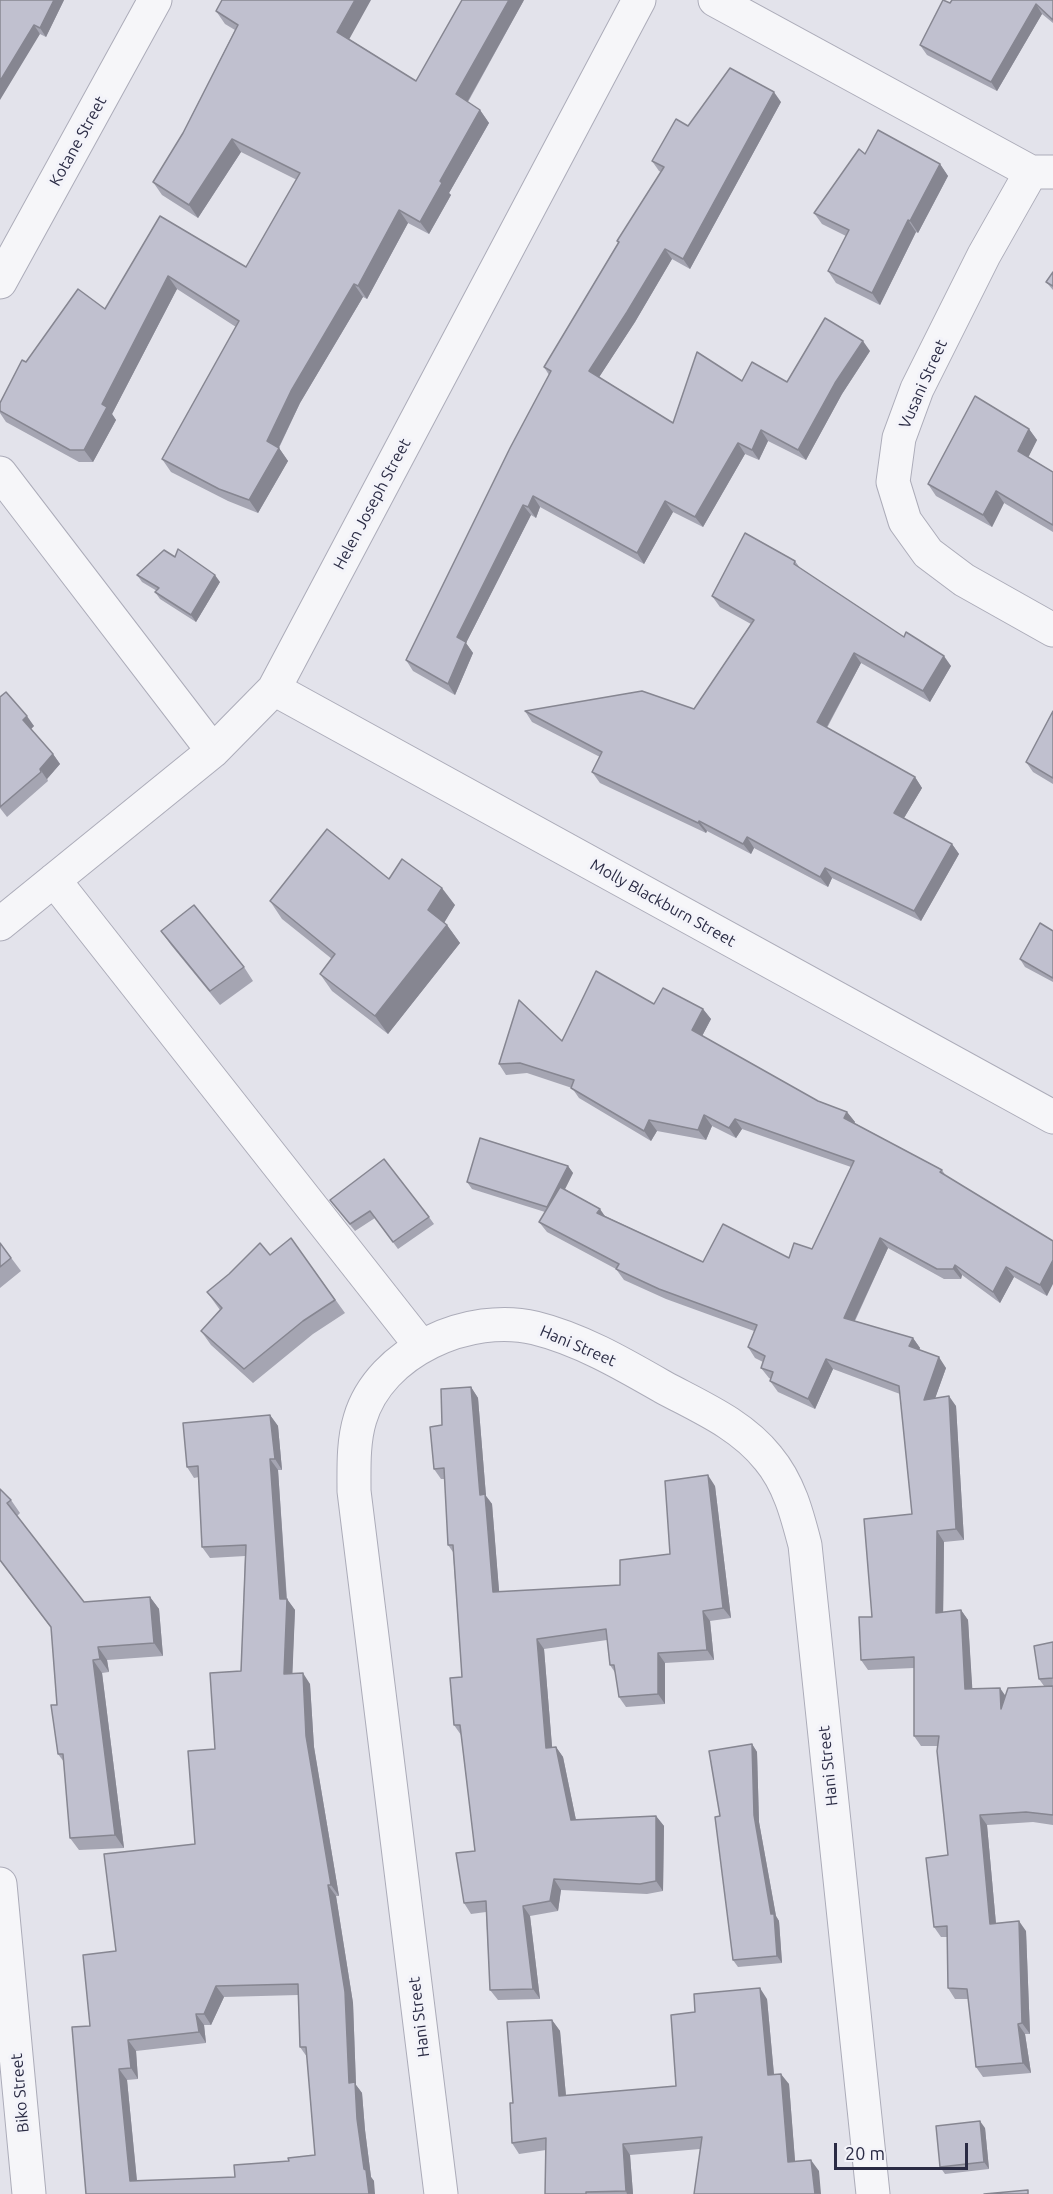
<!DOCTYPE html>
<style>
body{margin:0}
#map{position:relative;width:1053px;height:2194px;overflow:hidden;background:#e3e3eb;font-family:Ubuntu,sans-serif}
canvas{display:block}
.scale{position:absolute;left:834px;top:2143px;width:134px;height:27px;box-sizing:border-box;border:3px solid #2a2b44;border-top:0;padding-left:8px;font-size:18px;line-height:21px;white-space:nowrap;color:#2a2b44;-webkit-text-stroke:4px #f3f3f9;paint-order:stroke}
</style>
<div id="map">
<canvas width="1053" height="2194"></canvas>
<div class="scale">20 m</div>
</div>
<script>
const c = document.querySelector('canvas').getContext('2d');
c.lineJoin = 'round';
function stroke(path, color, width, dash) { c.strokeStyle = color; c.lineWidth = width; c.lineCap = dash ? 'butt' : 'round'; c.setLineDash(dash || []); c.stroke(path); }
function paint(path, color) { c.fillStyle = color; c.fill(path, 'evenodd'); }
function write(font, color, halo, rows, align = 'center') {
  c.font = font + ' Ubuntu,sans-serif'; c.lineWidth = 6; c.setLineDash([]); c.textBaseline = 'middle'; c.strokeStyle = halo; c.fillStyle = color; for (const [text, x, y, turn = 0] of rows) {
    c.save(); c.translate(x, y); c.rotate((+turn || 0) * Math.PI / 180); c.textAlign = isNaN(turn) ? turn : align; if (halo) c.strokeText(text, 0, 0); c.fillText(text, 0, 0); c.restore();
  }
}
const minor = new Path2D(`
 M715 0 1031 172
 M1053 172H1031L984 255 917 389 899 438 893 482 905 521 928 553 964 580 1053 630
 M0 282 155 0
 M0 473 213 751
 M274 689 1053 1117
 M54 880 421 1346
 M0 924 213 751 274 689 639 0
 M0 1884 29 2194
 M441 2194 354 1491C354 1467 353 1442 360 1419 380 1351 470 1312 535 1328 580 1339 623 1364 663 1387 700 1407 741 1424 768 1458 789 1483 797 1514 805 1545L873 2194`);
stroke(minor, '#acacb9', 35);
stroke(minor, '#f6f6f9', 33);
paint(new Path2D(`
 M0 0H64L46 37 40 34Z
 M524 0 468 102 480 110 489 123 449 193 451 195 429 234 408 223 367 299 363 297 300 403 279 448 288 461 258 513 228 501 171 472 162 459 236 327 177 289 112 414 116 420 93 462H79L6 422 0 413V403L26 362 105 309 160 216 246 267 297 180 241 152 198 218 162 195 153 182 183 133 235 30 225 24 216 11 349 39 416 81Z
 M1053 0V23L1042 14 997 91 927 55 920 45 950 3Z
 M781 102 690 269 672 259 635 322 599 377 673 423 742 381 787 382 870 351 842 394 806 460 768 441 759 460 745 454 703 527 673 512 644 564 540 507 536 518 531 515 466 643 473 653 455 695 413 671 406 660 549 375 544 367 618 243 617 241 661 172 659 171 652 161 688 126Z
 M865 154 940 164 948 176 918 233 916 232 880 305 836 283 828 271 846 236 822 224 814 213Z
 M1053 272V290L1046 282Z
 M1029 429 1037 440 1028 457 1053 472V532L1004 503 992 527 936 496 928 484Z
 M795 561 800 568 904 637 951 666 930 702 861 663 827 728 915 777 922 788 904 818 952 844 959 854 921 921 832 878 828 887 754 848 751 854 707 831 706 833 600 783 592 772 600 757 532 722 525 711 694 709 751 624 720 607 712 596Z
 M137 575 220 582 196 622 160 599 155 592 157 591 142 582Z
 M0 697 34 726 31 729 53 754 60 764 47 779 48 781 7 817 0 808Z
 M1053 711V784L1033 772 1026 762Z
 M389 879 455 905 444 922 447 925 460 943 388 1034 332 991 320 974 332 959 282 919 270 901Z
 M161 931 244 967 253 981 220 1005 171 945Z
 M1053 931V982L1025 967 1020 959Z
 M654 1004 703 1009 711 1019 702 1036 818 1101 847 1112 855 1122 854 1123 942 1170 946 1176 1053 1241 1047 1296 1014 1277 1000 1303 962 1275 961 1279H944L888 1248 855 1321 913 1338 920 1348 919 1350 946 1368 935 1398 956 1406 964 1540 944 1542 943 1612 961 1610 968 1620 972 1689 1005 1695 1053 1686V1825L1033 1822 987 1825 996 1924 1026 1931 1030 2034H1025L1031 2073 983 2077 976 2067 968 1999H955L948 1988 947 1937H941L934 1927 948 1855 938 1746H921L914 1736V1668L868 1670 861 1660 872 1617 912 1514 900 1394 833 1369 815 1409 778 1392 770 1381 771 1379 769 1378 761 1368 763 1362 755 1358 748 1347 754 1331 666 1299 624 1280 616 1269 547 1232 539 1222 545 1212 472 1189 467 1182 568 1166 573 1173 565 1189 605 1216 703 1262 789 1258 812 1249 851 1167 742 1129 736 1138 712 1126 706 1140 657 1131 651 1141 579 1098 572 1088 527 1073 506 1075 499 1064Z
 M330 1200 429 1217 434 1224 398 1249 375 1218 355 1231Z
 M291 1238 345 1313 313 1334 253 1383 211 1345 201 1331 220 1310 207 1292 270 1255Z
 M0 1243 21 1271 0 1288Z
 M471 1387 478 1398 486 1496 492 1504 499 1592 620 1585 670 1554 715 1486 731 1618 710 1621 714 1660 665 1663V1704L626 1707 619 1697 616 1674 610 1665 607 1640 544 1649 552 1747H556L563 1757 576 1820 656 1816 664 1826 663 1891 647 1894 561 1890 558 1911 530 1916 540 1999 498 2000 490 1990 486 1912 471 1914 464 1903 475 1851 461 1735 454 1725 462 1677 453 1552 448 1545 445 1479H441L434 1469 442 1425Z
 M270 1415 278 1426 282 1470H278L287 1599 295 1610 292 1673 310 1684 314 1747 339 1896H336L353 2003 356 2085 362 2093 365 2130 371 2177 374 2181 86 2194 90 2026 116 1951 195 1844 215 1749 241 1671 245 1556 210 1558 202 1547 199 1477 194 1478 187 1467ZM298 1995 300 2047 307 2057 315 2155 235 2177 137 2181 127 2080 138 2079 136 2051 206 2043 204 2025H211L224 1997Z
 M0 1489 11 1500 20 1513 17 1516 84 1602 150 1597 159 1609 163 1656 107 1660 109 1672 102 1673 124 1848 79 1850 70 1838 64 1762 58 1754 57 1705 51 1628 0 1561Z
 M1053 1642V1686H1044L1039 1679Z
 M752 1744 757 1752 759 1822 776 1916 779 1921 782 1963 738 1967 733 1960 720 1816Z
 M767 1999 774 2074 789 2084 795 2162 819 2171 700 2149 630 2155 633 2194H545L546 2150 519 2154 512 2143 513 2103 552 2020 560 2031 566 2096 676 2086 695 2012Z
 M985 2128 989 2169 945 2174 940 2167Z`), '#a5a5b2');
paint(new Path2D(`
 M54 0H64L46 37 40 28Z
 M355 0H371L346 45 337 32Z
 M509 0H524L465 106 456 94Z
 M1036 4 1042 14 997 91 991 82Z
 M34 25 40 34 0 100V81Z
 M774 92 781 102 690 269 683 259Z
 M480 110 489 123 449 193 451 195 429 234 420 222 440 181Z
 M232 139 241 152 198 218 189 205Z
 M940 164 948 176 918 233 910 221Z
 M399 210 408 223 367 299 358 286Z
 M908 220 916 232 880 305 872 293Z
 M665 249 672 259 635 322 596 382 589 371Z
 M168 276 177 289 112 414 116 420 93 462 84 450 102 404Z
 M354 284 363 297 300 403 277 451 279 448 288 461 258 513 249 500 267 441 291 391Z
 M863 341 870 351 842 394 806 460 798 450 835 383Z
 M1029 429 1037 440 1026 462 1018 451Z
 M761 430 768 441 759 460 752 450Z
 M738 443 745 454 703 527 695 517Z
 M996 491 1004 503 992 527 983 515Z
 M533 496 540 507 536 518 528 507Z
 M665 501 673 512 644 564 637 553Z
 M523 505 531 515 466 643 473 653 455 695 448 684 457 637Z
 M215 575 220 582 196 622 191 615Z
 M854 653 861 663 824 732 817 722Z
 M944 656 951 666 930 702 923 691Z
 M27 716 34 726 30 730 23 720Z
 M53 754 60 764 47 779 48 781 40 769Z
 M915 777 922 788 901 823 894 813Z
 M699 821 707 831 706 833 698 823Z
 M747 837 754 848 751 854 743 844Z
 M952 844 959 854 921 921 914 911Z
 M825 868 832 878 828 887 820 877Z
 M442 888 455 905 441 928 428 910Z
 M447 925 460 943 388 1034 375 1016Z
 M703 1009 711 1019 700 1040 692 1030Z
 M847 1112 855 1122 852 1128 844 1118Z
 M704 1115 712 1126 706 1140 698 1130Z
 M735 1119 742 1129 736 1138 729 1128Z
 M649 1120 657 1131 651 1141 644 1131Z
 M568 1166 573 1173 552 1215 547 1207Z
 M600 1209 607 1219 597 1213Z
 M880 1238 888 1248 851 1328 844 1318Z
 M1053 1260V1284L1047 1296 1040 1285Z
 M955 1265 962 1275 961 1279 953 1269Z
 M1006 1267 1014 1277 1000 1303 993 1292Z
 M913 1338 920 1348 916 1356 909 1346Z
 M939 1357 946 1368 931 1410 924 1400Z
 M826 1359 833 1369 815 1409 808 1399Z
 M471 1387 478 1398 486 1496 492 1504 500 1602 493 1592 480 1495Z
 M949 1396 956 1406 964 1540 956 1529Z
 M270 1415 278 1426 282 1470 275 1459Z
 M270 1459 278 1470 287 1605V1599L295 1610 292 1685 284 1674Z
 M708 1475 715 1486 731 1618 723 1608Z
 M937 1531 944 1542 943 1624 936 1613Z
 M150 1597 159 1609 163 1656 154 1643Z
 M961 1610 968 1620 973 1699 965 1689Z
 M703 1611 710 1621 714 1660 707 1650Z
 M537 1639 544 1649 553 1758 546 1748Z
 M98 1647 107 1660 109 1672 100 1659Z
 M658 1653 665 1663V1704L658 1694Z
 M93 1660 102 1673 124 1848 115 1835Z
 M303 1673 310 1684 314 1747 339 1896 331 1885 306 1736Z
 M1000 1688 1007 1698 1001 1709Z
 M752 1744 757 1752 759 1822 776 1916 779 1921 782 1963 777 1956 771 1914 754 1815Z
 M556 1747 563 1757 578 1830 571 1820Z
 M980 1815 987 1825 997 1935 990 1924Z
 M656 1816 664 1826 663 1891 656 1881Z
 M554 1879 561 1890 558 1911 550 1901Z
 M328 1885 336 1896 353 2003 356 2085 362 2093 365 2130 371 2177 374 2181 375 2194H369L349 2083Z
 M523 1906 530 1916 540 1999 533 1989Z
 M1019 1921 1026 1931 1030 2034 1022 2023Z
 M216 1986 224 1997 211 2025 204 2014Z
 M760 1988 767 1999 775 2086 768 2075Z
 M196 2014 204 2025 206 2043 199 2032Z
 M552 2020 560 2031 567 2107 559 2096Z
 M1018 2024 1025 2034 1031 2073 1023 2063Z
 M128 2040 136 2051 138 2079 131 2068Z
 M119 2069 127 2080 138 2192 130 2181Z
 M781 2074 789 2084 796 2173 788 2162Z
 M980 2121 985 2128 989 2169 984 2162Z
 M623 2144 630 2155 633 2194H627L626 2191Z
 M811 2160 819 2171 821 2194H815Z`), '#868691');
const building = new Path2D(`
 M0 0H54L40 28 34 25 0 81Z
 M222 0H355L337 32 416 81 462 0H509L456 94 480 110 440 181 442 183 420 222 399 210 358 286 354 284 291 391 267 441 279 448 249 500 219 489 162 459 239 321 168 276 102 404 107 407 84 450H70L0 411V403L22 360 26 362 78 289 105 309 160 216 246 267 300 173 232 139 189 205 153 182 183 133 238 25 216 11Z
 M943 0 950 3 952 0H1053V20L1036 4 991 82 920 45Z
 M730 68 774 92 683 259 665 249 627 312 589 371 673 423 697 352 742 381 752 362 787 382 825 318 863 341 835 383 798 450 761 430 752 450 738 443 695 517 665 501 637 553 533 496 528 507 523 505 457 637 466 642 448 684 406 660 510 448 551 371 544 367 619 242 617 241 664 167 652 161 676 119 688 126Z
 M878 130 940 164 910 221 908 220 872 293 828 271 849 230 814 213 859 149 865 154Z
 M1053 272V286L1046 282Z
 M975 396 1029 429 1018 451 1053 472V525L996 491 983 515 928 484Z
 M745 533 795 561 794 564 904 637 906 632 944 656 923 691 854 653 817 722 915 777 894 813 952 844 914 911 825 868 820 877 747 837 743 844 699 821 698 823 592 772 602 752 525 711 642 691 694 709 754 620 712 596Z
 M178 549 215 575 191 615 155 592 159 588 137 575 164 550 175 557Z
 M6 692 27 716 23 720 53 754 40 769 41 772 0 807V697Z
 M1053 711V778L1026 762Z
 M327 829 389 879 402 859 442 888 428 910 447 925 375 1016 320 974 335 954 270 901Z
 M194 905 244 967 210 991 161 931Z
 M1040 923 1053 931V978L1020 959Z
 M596 971 654 1004 663 988 703 1009 692 1030 818 1101 847 1112 844 1118 942 1170 940 1172 1053 1241V1260L1040 1285 1006 1267 993 1292 955 1265 953 1269H937L880 1238 844 1318 913 1338 909 1346 939 1357 924 1400 949 1396 956 1529 937 1531 936 1613 961 1610 965 1689 1000 1688 1001 1709 1008 1688 1053 1686V1815L1026 1812 980 1815 990 1924 1019 1921 1022 2023 1018 2024 1023 2063 976 2067 967 1989 948 1988 947 1926 934 1927 926 1858 948 1855 937 1751 939 1736H914V1657L861 1660 859 1617H872L864 1519 912 1514 899 1386 826 1359 808 1399 770 1381 773 1372 761 1368 765 1356 748 1347 757 1325 659 1289 616 1269 619 1264 539 1222 560 1187 600 1209 597 1213 703 1262 723 1224 789 1258 794 1243 812 1249 854 1161 735 1119 729 1128 704 1115 698 1130 649 1120 644 1131 571 1088 574 1080 520 1063 499 1064 519 1000 562 1041Z
 M480 1138 568 1166 547 1207 467 1182Z
 M384 1159 429 1217 393 1242 370 1211 350 1224 330 1200Z
 M291 1238 335 1300 303 1321 244 1369 201 1331 222 1308 207 1292 229 1274 260 1243 270 1255Z
 M0 1243 11 1258 0 1267Z
 M471 1387 480 1495 485 1494 493 1592 620 1585V1560L670 1554 665 1481 708 1475 723 1608 703 1611 707 1650 658 1653V1694L619 1697 614 1665H610L606 1629 537 1639 546 1748 556 1747 571 1820 656 1816V1881L640 1884 554 1879 550 1901 523 1906 533 1989 490 1990 486 1901 464 1903 456 1853 475 1851 460 1725H454L450 1678 462 1677 453 1545H448L444 1468 434 1469 430 1427 442 1425 441 1389Z
 M270 1415 275 1459H270L280 1599H287L284 1674 303 1673 306 1736 331 1885H328L345 1992 349 2083 355 2082 357 2119 364 2169 366 2170 369 2194H86L72 2027 90 2026 83 1955 116 1951 104 1854 195 1844 188 1751 215 1749 210 1673 241 1671 246 1545 202 1547 198 1466 187 1467 183 1423ZM298 1984 300 2047H306L315 2155 288 2158 289 2161 234 2165 235 2177 130 2181 119 2069 131 2068 128 2040 199 2032 196 2014H204L216 1986Z
 M0 1489 11 1500 7 1503 84 1602 150 1597 154 1643 98 1647 100 1659 93 1660 115 1835 70 1838 63 1754H58L51 1705H57L51 1627 0 1560Z
 M1053 1642V1678L1039 1679 1034 1646Z
 M752 1744 754 1815 771 1914H774L777 1956 733 1960 715 1817 720 1816 709 1751Z
 M760 1988 768 2075 781 2074 788 2162 811 2160 815 2194H694L702 2137 623 2144 626 2191 586 2192V2194H545L546 2138 512 2143 510 2103H513L507 2022 552 2020 559 2096 676 2086 671 2015 695 2012 694 1994Z
 M980 2121 984 2162 940 2167 936 2126Z
 M1028 2190V2194H984Z`);
paint(building, '#c0c0cf');
stroke(building, '#868691', 1.5);
write('16px', '#2a2b44', '#f3f3f9', [
 ["Kotane Street",78,141,-61],
 ["Vusani Street",923,384,-66],
 ["Helen Joseph Street",372,504,-62],
 ["Molly Blackburn Street",663,903,29],
 ["Hani Street",578,1346,23],
 ["Hani Street",828,1766,-96],
 ["Hani Street",419,2017,-97],
 ["Biko Street",20,2093,-95]
]);
</script>
